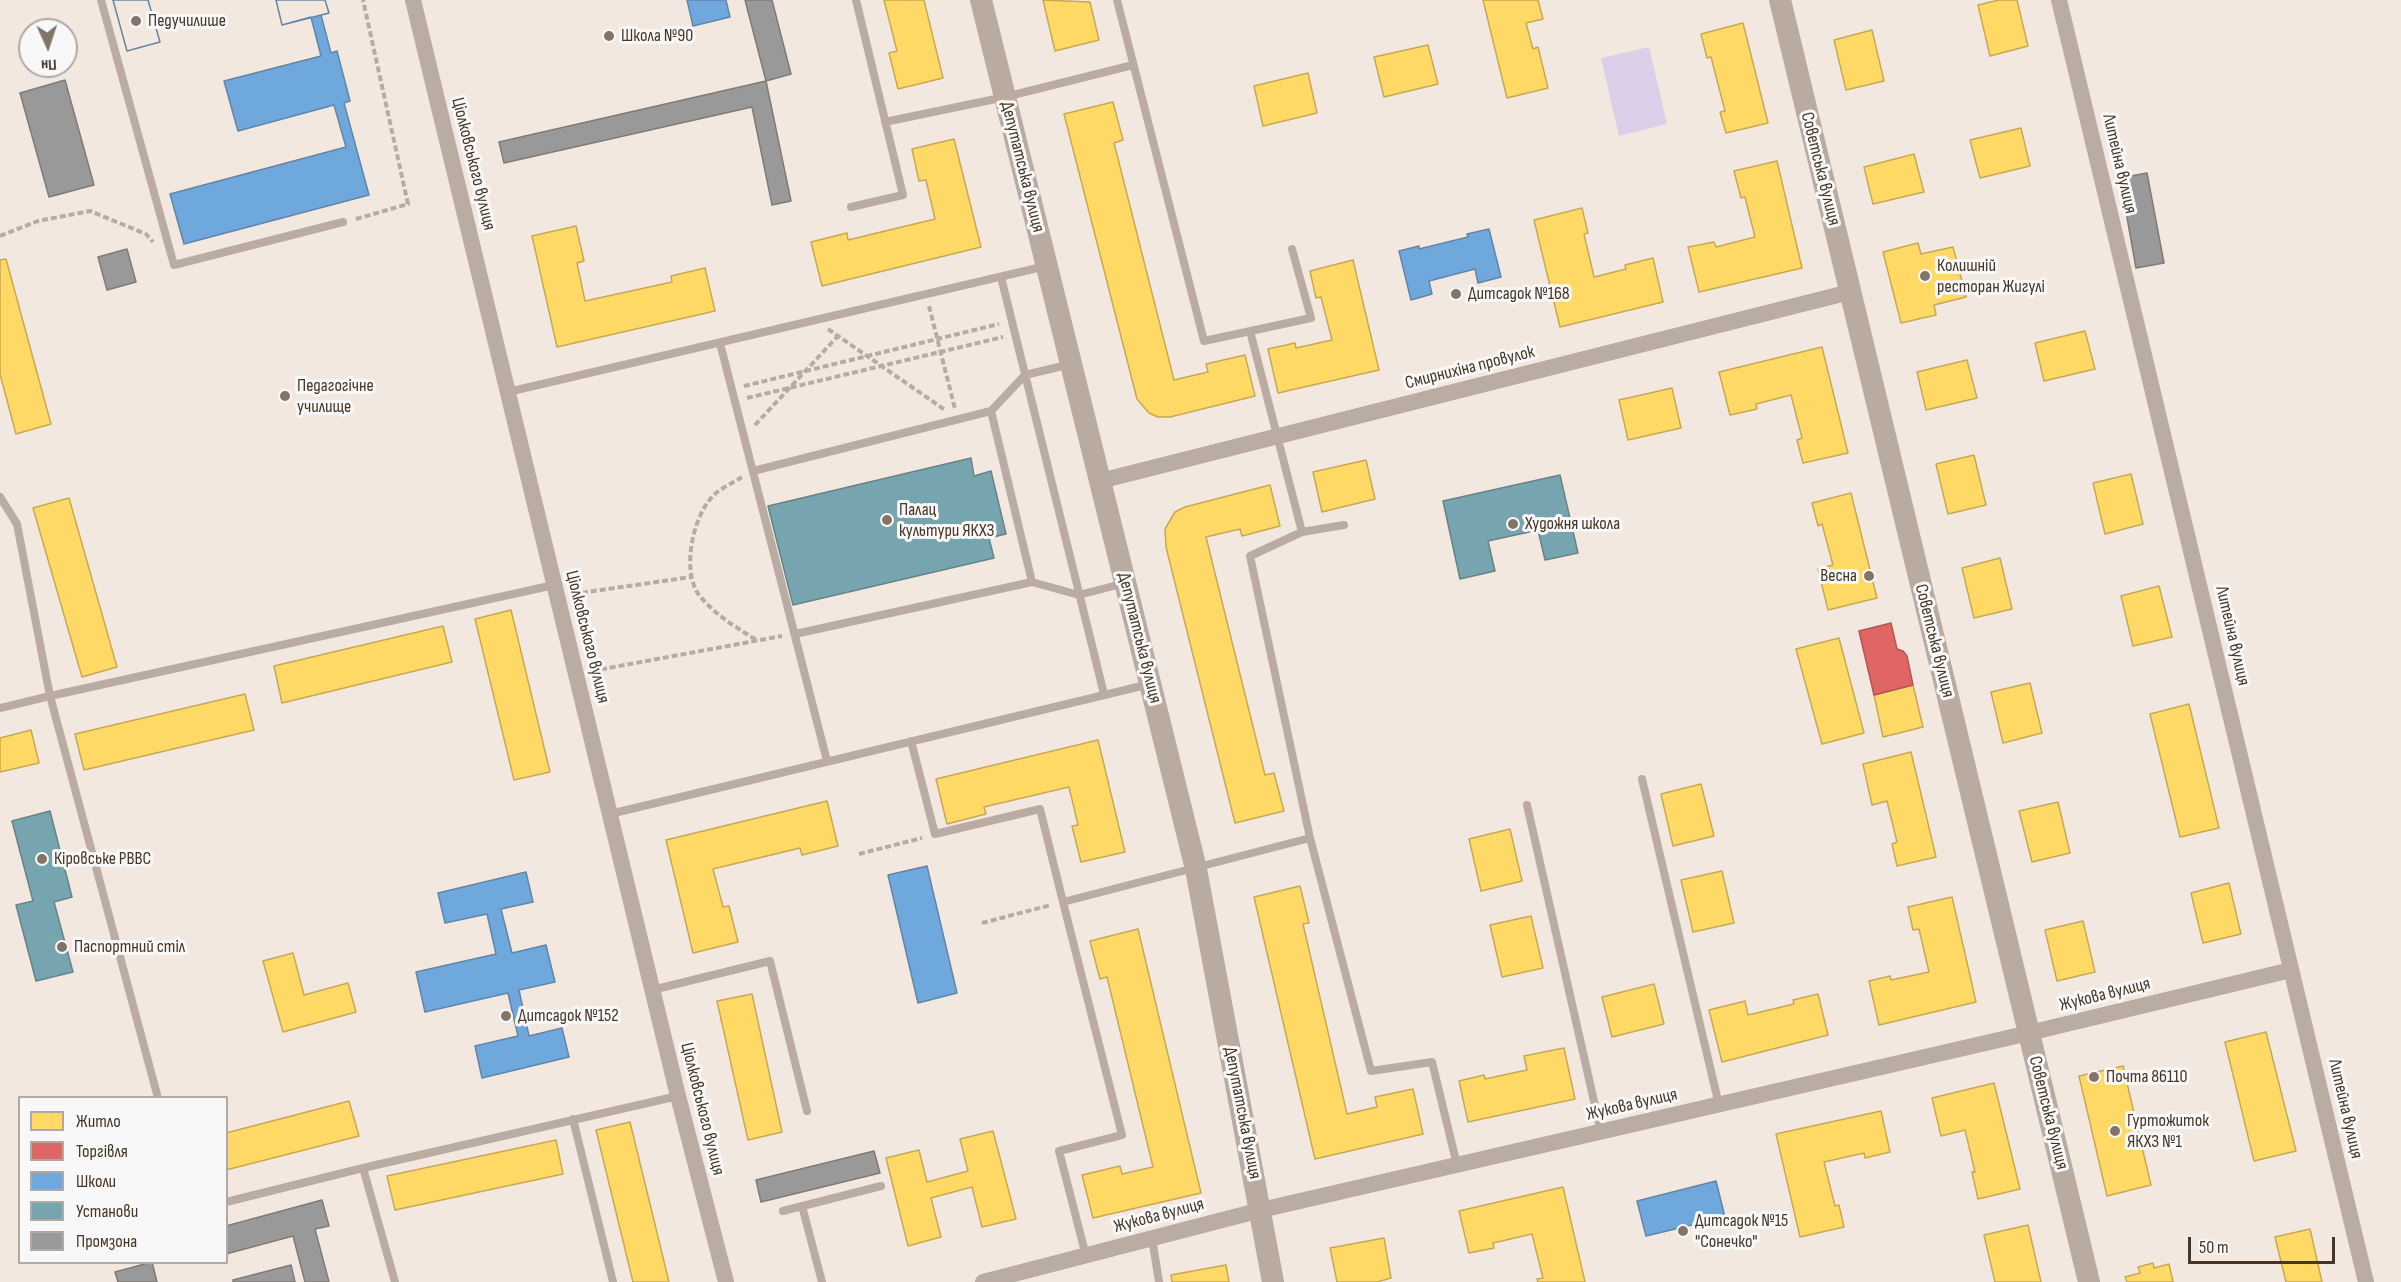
<!DOCTYPE html>
<meta charset="utf-8">
<style>
body{margin:0}
#map{position:relative;width:2401px;height:1282px;overflow:hidden;background:#f2e8e0;font-family:"Sofia Sans Condensed",sans-serif}
canvas{display:block}
.legend{position:absolute;left:18px;top:1096px;width:210px;height:168px;box-sizing:border-box;background:#f8f8f8;border:2px solid #b1aaa4;margin:0;padding:8px 10px;list-style:none;font-size:18px;color:#473526}
.legend li{display:flex;align-items:center;gap:12px;height:30px}
.legend b{width:30px;border:2px solid #b1aaa4}
.north{position:absolute;left:18px;top:18px;width:60px;height:60px;box-sizing:border-box;background:#f8f8f8;border:2px solid #b1aaa4;border-radius:50%;rotate:177deg;font-size:16px;font-weight:700;line-height:24px;text-align:center;color:#473526}
.north::after{content:'';display:block;margin:auto;width:21px;height:27px;background:#837467;clip-path:polygon(50% 0,100% 100%,50% 72%,0 100%)}
.scale{position:absolute;left:2188px;top:1237px;width:147px;height:27px;box-sizing:border-box;border:3px solid #473526;border-top:0;padding-left:8px;font-size:18px;line-height:21px;white-space:nowrap;color:#473526;-webkit-text-stroke:4px #f8f8f8;paint-order:stroke}
</style>
<div id="map">
<canvas width="2401" height="1282"></canvas>
<ul class="legend">
<li><b style="height:16px;background:#ffd966"></b>Житло</li>
<li><b style="height:16px;background:#e06666"></b>Торгівля</li>
<li><b style="height:16px;background:#6fa8dc"></b>Школи</li>
<li><b style="height:16px;background:#76a5af"></b>Установи</li>
<li><b style="height:16px;background:#999"></b>Промзона</li>
</ul>
<div class="north">Пн</div>
<div class="scale">50 m</div>
</div>
<script>
const c = document.querySelector('canvas').getContext('2d');
c.lineJoin = 'round';
function paint(path, color) { c.fillStyle = color; c.fill(path, 'evenodd'); }
function stroke(path, color, width, dash) { c.strokeStyle = color; c.lineWidth = width; c.lineCap = dash ? 'butt' : 'round'; c.setLineDash(dash || []); c.stroke(path); }
function write(font, color, halo, rows, align = 'center') {
  c.font = font + ' "Sofia Sans Condensed",sans-serif'; c.lineWidth = 6; c.setLineDash([]); c.textBaseline = 'middle'; c.strokeStyle = halo; c.fillStyle = color; for (const [text, x, y, turn = 0] of rows) {
    c.save(); c.translate(x, y); c.rotate((+turn || 0) * Math.PI / 180); c.textAlign = isNaN(turn) ? turn : align; if (halo) c.strokeText(text, 0, 0); c.fillText(text, 0, 0); c.restore();
  }
}
paint(new Path2D(`
 M1649 47 1667 124 1619 136 1601 58Z`), '#ddcfe9');
const homes = new Path2D(`
 M884 0H924L943 78 898 89 889 53 897 51Z
 M1043 0 1090 2 1099 40 1055 51Z
 M1483 0H1538L1543 19 1526 23 1533 49 1538 47 1548 88 1507 98Z
 M1999 0H2017L2028 46 1990 56 1978 5Z
 M1743 23 1768 123 1726 133 1720 112 1725 111 1711 57 1707 58 1701 34Z
 M1872 30 1884 81 1846 90 1834 40Z
 M1428 45 1438 84 1384 97 1374 57Z
 M1308 73 1317 113 1263 126 1254 86Z
 M1113 102 1123 140 1114 143 1174 380 1208 372 1206 364 1245 355 1255 396 1170 417H1158L1149 413 1137 399 1064 114Z
 M2021 128 2030 166 1980 178 1970 140Z
 M954 139 981 247 822 286 811 242 847 233 848 240 935 219 926 180 919 181 912 149Z
 M1914 154 1924 192 1873 204 1864 167Z
 M1777 161 1802 268 1699 292 1688 247 1714 242 1716 247 1755 237 1745 197 1741 198 1734 171Z
 M1582 208 1588 233 1584 234 1594 277 1626 269 1625 265 1653 258 1663 302 1560 327 1534 220Z
 M576 226 584 261 577 263 585 301 672 282 671 276 705 268 715 311 557 347 532 236Z
 M1918 243 1921 254 1953 247 1966 297 1934 305 1936 315 1901 323 1883 252Z
 M6 259 51 424 16 434 0 374V260Z
 M1353 260 1379 370 1278 393 1268 349 1295 343 1296 348 1332 340 1321 297 1316 298 1310 271Z
 M2085 331 2095 369 2044 381 2035 343Z
 M1822 347 1848 453 1803 463 1797 440 1802 438 1791 395 1756 404 1757 409 1730 415 1719 372Z
 M1967 360 1977 398 1926 410 1917 372Z
 M1672 388 1681 428 1628 440 1619 400Z
 M1974 455 1986 505 1948 514 1936 464Z
 M1366 460 1375 499 1322 512 1313 472Z
 M2131 474 2143 524 2105 534 2093 483Z
 M1270 485 1280 526 1242 536 1240 529 1206 537 1265 775 1274 773 1284 811 1235 823 1166 547 1165 529 1175 512 1185 507Z
 M1851 493 1877 598 1828 610 1818 569 1833 565 1822 524 1818 526 1812 503Z
 M69 498 117 667 82 677 33 508Z
 M2000 558 2012 609 1974 618 1962 568Z
 M2159 586 2172 637 2133 646 2121 596Z
 M511 610 550 772 514 780 475 619Z
 M443 626 452 662 282 703 274 666Z
 M1839 638 1864 733 1822 744 1796 649Z
 M2030 683 2042 733 2003 743 1991 692Z
 M1913 685 1923 727 1883 737 1874 695Z
 M245 694 254 730 84 770 75 734Z
 M2189 704 2219 828 2180 837 2150 714Z
 M31 730 39 763 0 772V738Z
 M1098 740 1125 852 1081 862 1072 826 1078 825 1069 787 984 807 986 814 947 824 936 779Z
 M1911 752 1936 857 1897 866 1892 844 1897 842 1887 801 1872 805 1863 764Z
 M1701 784 1714 836 1673 846 1661 794Z
 M827 801 838 846 802 855 800 848 713 869 723 907 729 906 738 942 693 953 666 840Z
 M2058 802 2070 853 2032 862 2019 811Z
 M1510 829 1522 881 1481 891 1469 839Z
 M1722 871 1734 923 1693 932 1681 880Z
 M2229 883 2241 934 2203 943 2191 893Z
 M1300 886 1309 923 1303 924 1347 1114 1377 1107 1375 1097 1413 1089 1423 1134 1315 1159 1254 897Z
 M1952 897 1976 1002 1879 1025 1869 981 1890 976 1891 980 1929 972 1919 929 1913 930 1908 907Z
 M1531 916 1543 968 1502 977 1490 925Z
 M2083 921 2095 972 2057 981 2045 930Z
 M1138 929 1201 1193 1093 1218 1082 1175 1120 1166 1122 1174 1153 1167 1107 977 1100 979 1090 941Z
 M293 953 304 995 348 983 356 1012 283 1032 263 961Z
 M1654 984 1664 1024 1612 1037 1602 997Z
 M752 994 782 1132 748 1140 717 1001Z
 M1818 994 1828 1035 1722 1062 1709 1010 1745 1001 1748 1015 1794 1004 1793 1000Z
 M2266 1032 2296 1151 2254 1161 2225 1042Z
 M1564 1048 1575 1099 1468 1122 1459 1081 1484 1075 1485 1079 1527 1070 1524 1056Z
 M2123 1066 2151 1185 2107 1196 2079 1076Z
 M1994 1083 2020 1189 1978 1199 1972 1172H1975L1965 1130 1941 1136 1932 1098Z
 M349 1101 359 1136 226 1170V1133Z
 M1881 1111 1890 1152 1865 1158 1864 1153 1824 1162 1835 1206 1839 1205 1844 1227 1800 1237 1776 1134Z
 M630 1122 669 1282H633L596 1130Z
 M993 1131 1016 1219 982 1227 972 1187 931 1198 941 1237 908 1246 886 1158 919 1150 927 1182 968 1171 960 1139Z
 M556 1140 563 1174 395 1210 387 1176Z
 M1563 1187 1585 1282H1538L1537 1279 1543 1278 1532 1234 1493 1243 1494 1248 1469 1253 1459 1211Z
 M2028 1225 2041 1282H1995L1984 1235Z
 M2310 1229 2322 1282H2286L2275 1237Z
 M1384 1238 1391 1278 1377 1282H1337L1330 1248Z
 M2153 1263 2154 1268 2169 1264 2173 1282H2127L2125 1277 2140 1273 2138 1267Z
 M1226 1265 1229 1282H1172L1171 1275Z`);
paint(homes, '#ffd966');
stroke(homes, '#c8a853', 1.5);
const shops = new Path2D(`
 M1891 623 1897 649 1903 651 1907 656 1913 685 1874 695 1859 631Z`);
paint(shops, '#e06666');
stroke(shops, '#b25753', 1.5);
const schools = new Path2D(`
 M113 0H148L160 42 127 51Z
 M113 0H148L160 42 127 51Z
 M276 0H325L329 13 321 15 331 53 337 51 350 101 344 103 369 195 184 244 170 194 346 147 334 105 238 131 224 81 321 56 311 17 282 25Z
 M276 0H325L329 13 282 25Z
 M687 0H726L730 17 693 26Z
 M1489 229 1501 277 1478 283 1475 269 1429 281 1432 294 1411 300 1399 251 1419 246V249L1468 237 1467 234Z
 M927 866 957 993 918 1003 888 875Z
 M526 872 533 902 501 909 512 953 546 945 555 982 519 990 529 1036 562 1028 569 1057 482 1078 475 1046 518 1036 508 993 425 1012 416 972 496 954 487 914 445 923 438 893Z
 M1716 1181 1725 1217 1646 1236 1637 1201Z`);
paint(schools, '#6fa8dc');
stroke(schools, '#6386a5', 1.5);
const public = new Path2D(`
 M971 458 974 476 991 471 1006 534 989 538 994 558 793 605 768 506Z
 M1560 475 1578 553 1545 560 1538 530 1488 541 1495 571 1460 579 1443 501Z
 M50 811 72 897 54 902 73 972 36 981 16 905 33 901 12 821Z`);
paint(public, '#76a5af');
stroke(public, '#688386', 1.5);
const industry = new Path2D(`
 M745 0H772L791 74 766 81Z
 M65 80 94 185 49 197 20 93Z
 M766 81 791 201 772 205 752 107 504 163 499 142Z
 M2147 173 2164 263 2136 268 2120 178Z
 M127 249 136 282 107 290 98 257Z
 M874 1151 880 1173 761 1202 756 1180Z
 M322 1200 329 1226 315 1229 329 1282H305L293 1236 226 1254V1226Z
 M152 1262 157 1282H118L115 1272Z
 M291 1265 295 1282H233V1280Z`);
paint(industry, '#999');
stroke(industry, '#807b76', 1.5);
stroke(new Path2D(`
 M356 219 408 204 363 0
 M0 236 38 221 90 211 146 234 153 242
 M929 306 955 409
 M828 329 945 410
 M744 386 999 324
 M747 398 1003 337
 M755 425 838 336
 M742 477C733 483 721 488 714 495 693 515 681 570 699 595 715 615 737 628 758 641
 M573 594 691 577
 M592 671 782 636
 M859 854 922 838
 M982 923 1051 905`), '#b6aca3', 4, [6, 3]);
stroke(new Path2D(`
 M101 0 174 265 343 222
 M1117 0 1204 341 1311 318 1292 249
 M885 122 1005 97 1133 65
 M851 207 903 195 856 0
 M1001 277 1104 694
 M1250 331 1302 532
 M720 343 827 761
 M508 392 1046 266
 M991 411 1032 582
 M753 471 991 411 1025 375 1071 364
 M0 497 17 524 50 696 554 585
 M1344 525 1302 532 1250 556 1310 838 1371 1071 1432 1062 1457 1165
 M795 634 1032 582 1079 595 1125 583
 M0 708 50 696 158 1098
 M911 741 935 834 1040 809 1063 902
 M1642 779 1719 1105
 M1527 805 1601 1132
 M610 814 1150 684
 M652 990 770 961 807 1111
 M573 1119 613 1282
 M363 1168 395 1282
 M226 1202 363 1168 678 1096
 M802 1206 822 1282
 M783 1211 881 1186
 M1152 1238 1159 1282
 M1086 1256 1059 1151 1122 1135 1063 902 1310 838`), '#baaca2', 8);
stroke(new Path2D(`
 M413 0 678 1096 726 1282
 M2059 0 2366 1282
 M1100 481 1850 292
 M983 1282 1261 1210 2029 1033 2291 970`), '#baaca2', 16);
stroke(new Path2D(`
 M981 0 1196 869 1273 1282
 M1780 0 2089 1282`), '#b9ab9f', 22);
for (const [x, y, r, color] of [
 [136,21,6,"#837467"],
 [609,36,6,"#837467"],
 [1925,276,6,"#837467"],
 [1456,294,6,"#837467"],
 [285,396,6,"#837467"],
 [887,520,6,"#837467"],
 [1513,524,6,"#837467"],
 [1869,576,6,"#837467"],
 [42,859,6,"#837467"],
 [62,947,6,"#837467"],
 [506,1016,6,"#837467"],
 [2094,1077,6,"#837467"],
 [2115,1131,6,"#837467"],
 [1683,1231,6,"#837467"]
]) { const dot = new Path2D(); dot.arc(x, y, r, 0, 2 * Math.PI); c.fillStyle = color; c.fill(dot); stroke(dot, '#f8f8f8', 2); }
write('18px', '#473526', '#f8f8f8', [
 ["Педучилише",148,21],
 ["Школа №90",621,36],
 ["Колишній",1937,266],
 ["ресторан Жигулі",1937,287],
 ["Дитсадок №168",1468,294],
 ["Педагогічне",297,386],
 ["училище",297,407],
 ["Палац",899,510],
 ["культури ЯКХЗ",899,531],
 ["Художня школа",1525,524],
 ["Весна",1857,576,"right"],
 ["Кіровське РВВС",54,859],
 ["Паспортний стіл",74,947],
 ["Дитсадок №152",518,1016],
 ["Почта 86110",2106,1077],
 ["Гуртожиток",2127,1121],
 ["ЯКХЗ №1",2127,1142],
 ["Дитсадок №15",1695,1221],
 ["\"Сонечко\"",1695,1242]
], 'left');
write('18px', '#473526', '#f8f8f8', [
 ["Ціолковського вулиця",473,164,76],
 ["Литейна вулиця",2119,164,77],
 ["Депутатська вулиця",1022,167,76],
 ["Советська вулиця",1820,169,76],
 ["Смирнихіна провулок",1470,368,-14],
 ["Литейна вулиця",2232,636,77],
 ["Ціолковського вулиця",587,637,76],
 ["Депутатська вулиця",1139,638,76],
 ["Советська вулиця",1934,641,76],
 ["Жукова вулиця",2105,995,-14],
 ["Жукова вулиця",1632,1105,-13],
 ["Ціолковського вулиця",702,1109,76],
 ["Литейна вулиця",2345,1109,77],
 ["Депутатська вулиця",1242,1113,79],
 ["Советська вулиця",2048,1113,76],
 ["Жукова вулиця",1159,1216,-15]
]);
</script>
